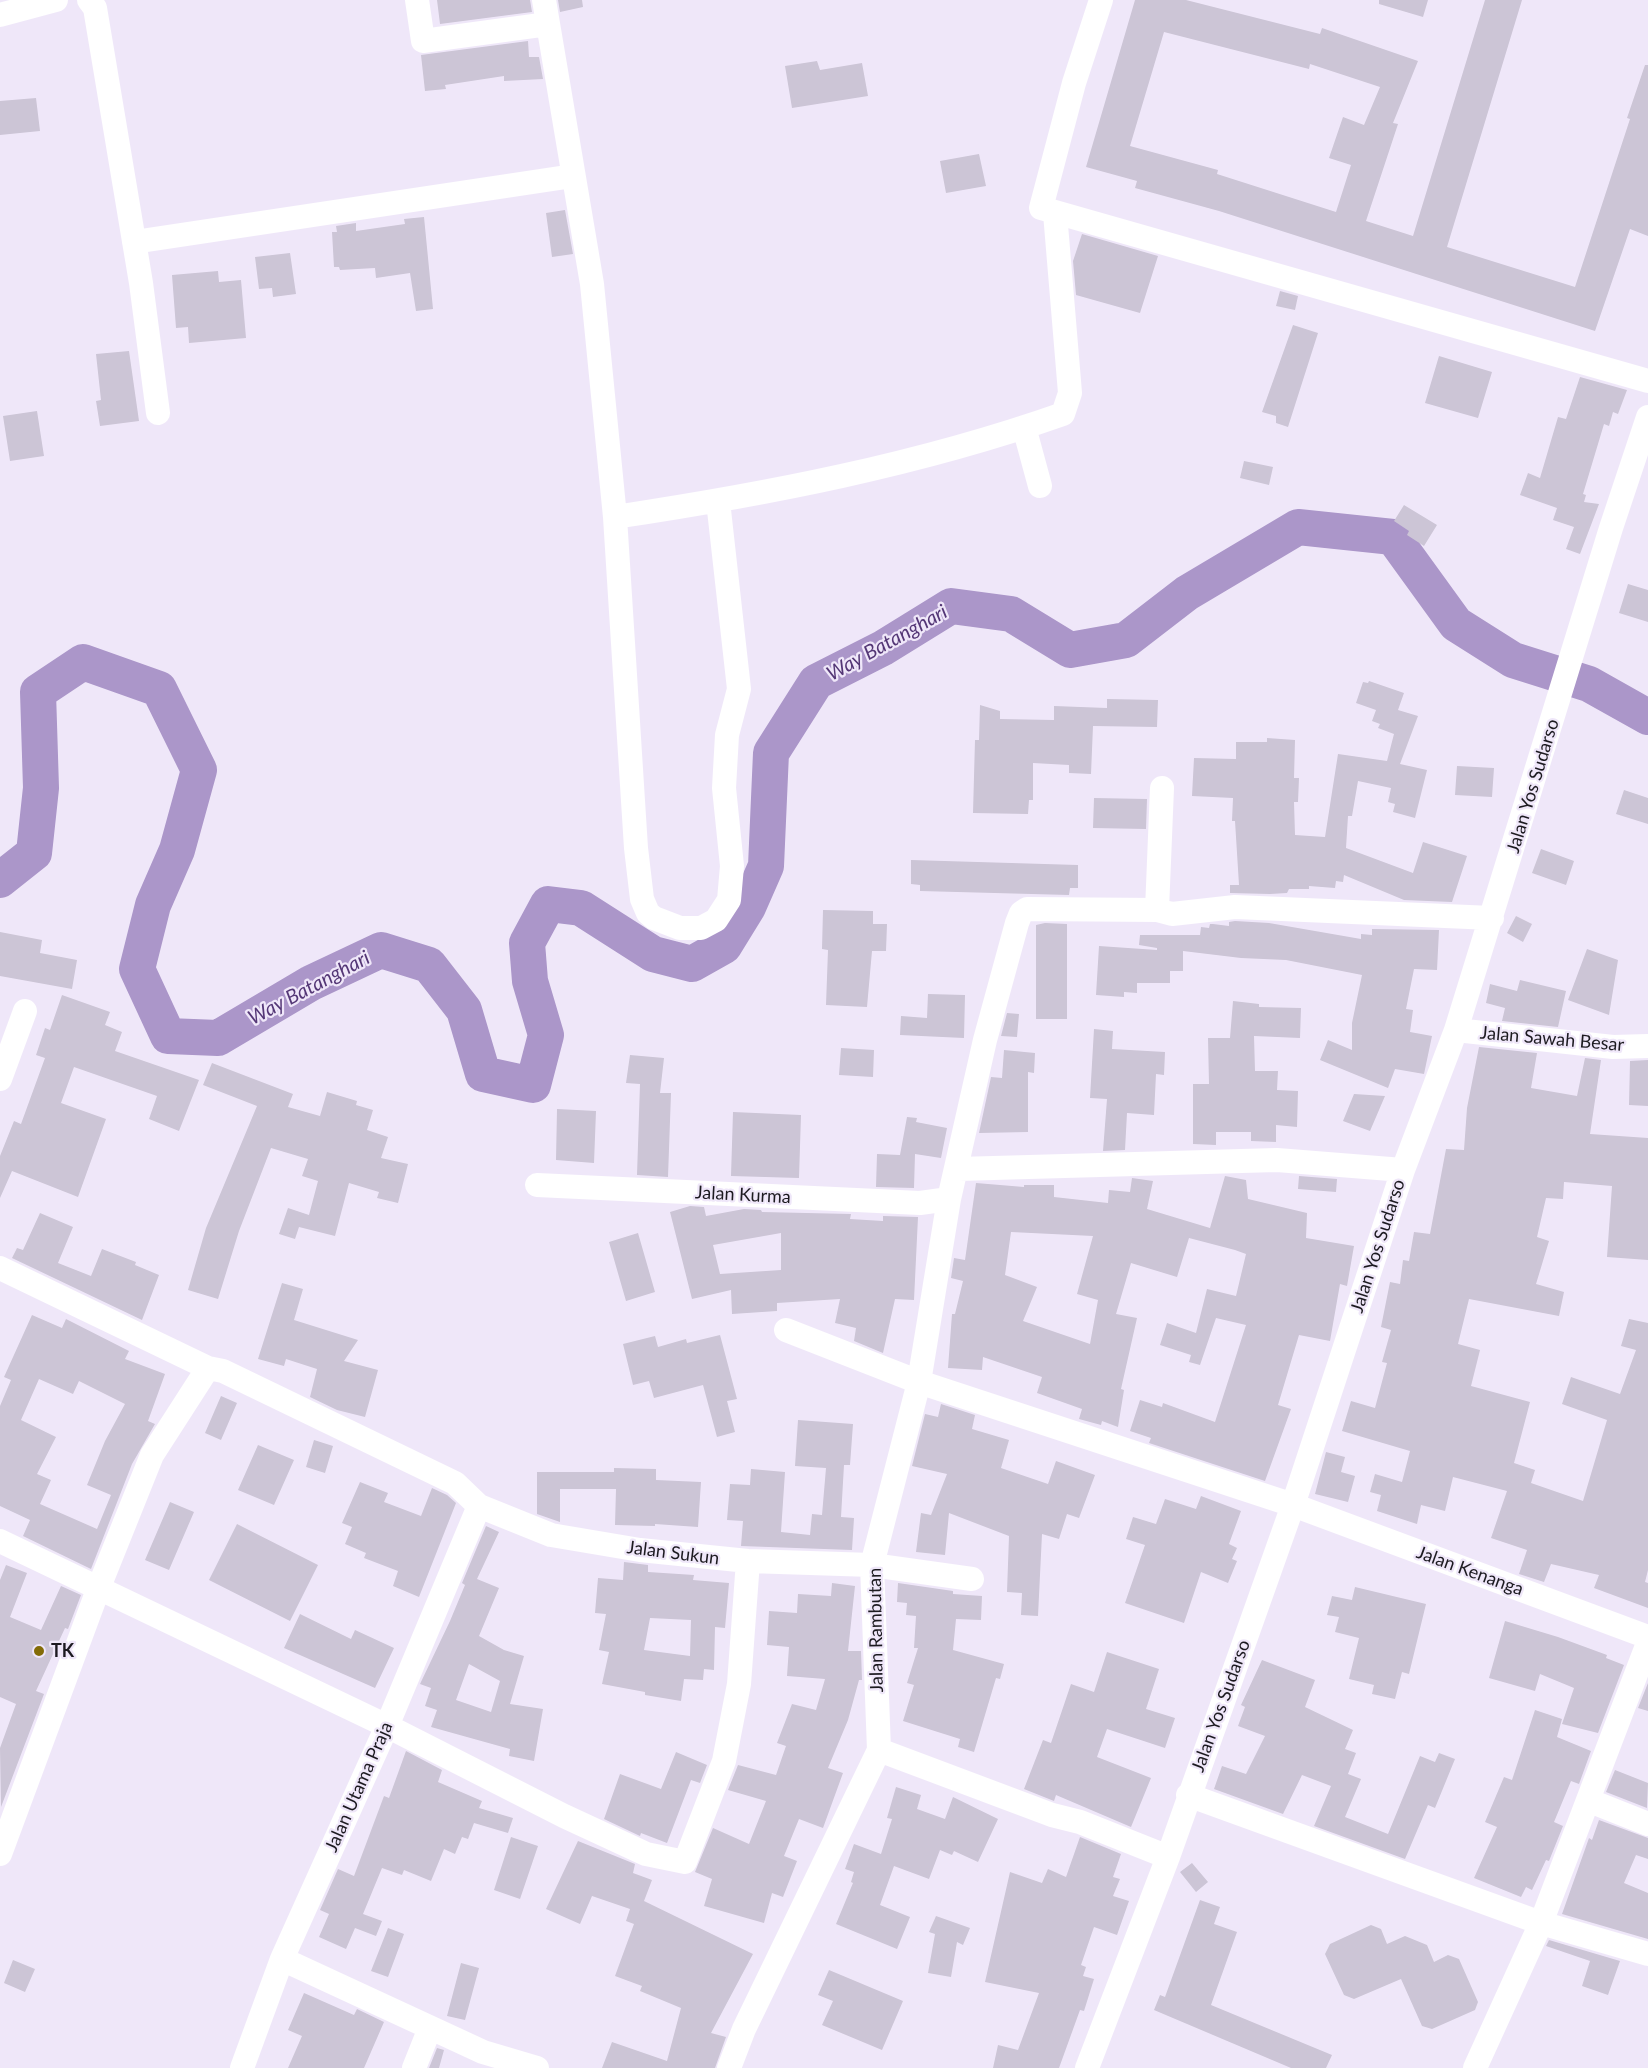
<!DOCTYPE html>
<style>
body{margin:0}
canvas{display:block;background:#efe7f9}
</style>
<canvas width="1648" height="2068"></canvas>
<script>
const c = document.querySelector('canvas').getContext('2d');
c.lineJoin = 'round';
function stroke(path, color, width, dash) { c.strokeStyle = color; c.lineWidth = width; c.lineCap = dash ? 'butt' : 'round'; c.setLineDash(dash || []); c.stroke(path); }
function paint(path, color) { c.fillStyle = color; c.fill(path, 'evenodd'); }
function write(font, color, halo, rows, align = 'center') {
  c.font = font + ' Lato,sans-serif'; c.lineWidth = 4.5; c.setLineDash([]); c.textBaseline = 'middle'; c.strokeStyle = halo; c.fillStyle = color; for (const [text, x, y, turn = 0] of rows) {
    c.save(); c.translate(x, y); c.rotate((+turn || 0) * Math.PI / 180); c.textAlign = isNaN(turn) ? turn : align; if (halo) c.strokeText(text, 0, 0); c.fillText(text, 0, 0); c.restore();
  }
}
stroke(new Path2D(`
 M0 880 34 853 41 788 38 692 83 662 159 689 199 770 177 850 153 905 137 969 168 1036 218 1038 311 983 381 950 429 965 464 1010 483 1074 533 1085 546 1035 530 981 527 943 548 904 581 908 653 954 692 964 724 946 748 907 766 866 771 753 816 682 883 648 951 606 1011 614 1070 650 1126 640 1187 593 1298 527 1393 537 1456 624 1513 660 1589 684 1648 717`), '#ab96c9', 36);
paint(new Path2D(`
 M437 0H530L532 12 440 24Z
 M558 0H582L583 7 560 12Z
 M1135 0H1186L1320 34 1322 28 1418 61 1393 123 1398 124 1366 221 1413 236 1485 0H1522L1447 247 1575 287 1630 119 1627 118 1645 65H1648V236L1630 229 1595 331 1219 211 1135 188 1137 181 1086 167ZM1164 32 1309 69 1310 64 1380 87 1364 125 1343 117 1329 158 1351 165 1336 212 1217 174 1218 170 1130 146Z
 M1379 0H1428L1423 17 1379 4Z
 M528 41 529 57H539L543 79 504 81V76L445 85 446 89 425 91 421 55Z
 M817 61 820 70 862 63 868 96 792 108 785 66Z
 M36 98 40 131 0 135V101Z
 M979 154 986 186 946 193 940 161Z
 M565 210 573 254 552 257 546 213Z
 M424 217 433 309 416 311 410 273 376 278 375 268 340 270 339 267H334L332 232H337L336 226 356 223V231L405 224 404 219Z
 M1082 234 1158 256 1140 313 1076 295 1073 261Z
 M290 253 296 294 273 297 272 288 259 289 255 257Z
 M218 271 219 282 241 280 246 338 189 343 188 327 176 328 172 275Z
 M1280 291 1298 296 1295 310 1276 306Z
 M1293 325 1318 333 1288 427 1276 423V416L1262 412Z
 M129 351 139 421 100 426 96 401 101 400 96 354Z
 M1439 356 1492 372 1478 418 1425 403Z
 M1580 377 1627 390 1618 414 1613 412 1609 426 1604 424 1583 494 1586 495 1584 502 1599 504 1580 554 1566 549 1574 527 1553 520 1557 508 1520 495 1528 473 1540 478 1558 417 1566 419Z
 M37 411 44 456 10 461 3 416Z
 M1244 461 1273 467 1269 485 1240 478Z
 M1404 505 1437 525 1424 546 1407 535 1409 531 1394 521Z
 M1628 584 1648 590V622L1619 613Z
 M1369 681 1404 693 1398 710 1418 716 1400 764 1427 770 1415 818 1393 812 1395 804 1388 802 1391 788 1358 781 1352 816H1348L1346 848 1413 873 1423 842 1467 856 1452 902 1404 900 1344 875 1343 882 1336 881 1335 888 1309 886V889H1289L1287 893 1270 894 1230 893V885H1239L1235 821H1232L1233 798 1192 796 1194 758 1236 759V742H1267V738L1295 740 1294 778H1299L1298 802H1294L1295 835 1325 837 1338 754 1387 761 1394 734 1378 728 1380 724 1372 721 1376 710 1356 703 1363 682 1368 683Z
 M1107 699 1158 700 1157 727 1093 726 1091 774 1069 773V765L1033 763V800H1029L1028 814 973 813 975 740H979L980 705 1000 711V719L1054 720V706L1107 708Z
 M1457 766 1494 768 1492 797 1455 795Z
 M1624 790 1648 798V824L1616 814Z
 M1094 798 1147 799 1146 829 1093 828Z
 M1541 849 1574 861 1566 885 1532 873Z
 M911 860 1078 865V888H1070L1069 895 920 891V885L911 884Z
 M823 910 873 911V924H887L886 951H872L867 1007 826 1005 828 950 822 949Z
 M1516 916 1532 924 1523 942 1507 933Z
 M1235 921 1269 923 1361 939V934L1372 935V929L1439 930 1437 970 1414 969 1406 1009 1413 1010 1410 1032 1432 1036 1424 1074 1395 1069 1388 1088 1320 1060 1328 1040 1352 1050V1023L1362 975 1286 960 1241 958 1183 951V971H1170V983H1137V993L1124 992V997L1096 995 1099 946 1157 950V948L1139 945 1140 935H1200L1201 927 1209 928 1210 924H1213L1229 926V922Z
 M1045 923 1067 924V1019H1036V925Z
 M0 932 42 940 40 953 77 960 72 989 0 976Z
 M1587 949 1618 960 1609 1015 1568 1000Z
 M1520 980 1566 991 1558 1027 1502 1021 1505 1008 1486 1003 1490 984 1517 991Z
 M928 994 965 995 964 1038 900 1035 901 1016 927 1018Z
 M62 995 110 1012 105 1025 122 1032 115 1051 199 1080 179 1131 149 1119 157 1096 74 1067 61 1103 106 1119 78 1197 12 1171 0 1198V1156L14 1121 21 1124 45 1058 36 1055 45 1028 50 1030Z
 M1233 1001 1259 1004V1007L1301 1008 1300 1038 1254 1036 1255 1071H1278L1277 1090 1298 1091 1297 1127 1276 1125V1142L1251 1141V1132H1216V1145L1193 1144V1084H1209L1208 1038H1230Z
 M1007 1013 1019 1014 1017 1037 1001 1036Z
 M1094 1029 1113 1031 1112 1049 1165 1052 1164 1075 1156 1074 1154 1115 1127 1113 1125 1150 1103 1151 1107 1099 1090 1098Z
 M1479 1047 1537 1053 1531 1088 1577 1096 1585 1058 1601 1060 1590 1134 1648 1138V1260L1607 1257 1612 1186 1564 1182 1563 1199 1546 1198 1537 1237 1549 1241 1536 1284 1564 1292 1559 1316 1469 1299 1458 1344 1480 1350 1471 1386 1530 1402 1514 1463 1535 1470 1531 1483 1583 1501 1607 1420 1562 1404 1571 1377 1620 1394 1636 1350 1621 1346 1629 1319 1648 1323V1570L1645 1582 1648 1583V1608L1594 1588 1599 1575 1551 1564 1544 1582 1519 1574 1527 1550 1491 1538 1507 1491 1453 1477 1445 1511 1421 1505 1417 1524 1377 1511 1381 1495 1370 1492 1375 1474 1402 1482 1410 1451 1342 1431 1351 1401 1375 1408 1387 1363 1382 1362 1391 1330 1381 1327 1390 1282 1400 1284 1403 1260 1409 1261 1414 1232 1430 1234 1446 1149 1464 1150 1467 1108Z
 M841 1048 874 1050 873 1077 839 1075Z
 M1004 1050 1035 1053 1034 1073 1028 1072V1132L979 1133 991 1077 1002 1078Z
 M630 1055 664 1058 660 1093H671L668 1177 637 1175 640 1084 626 1083Z
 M1648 1060V1106L1629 1105 1630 1061Z
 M212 1063 293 1094 288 1107 320 1116 327 1092 357 1101 356 1105 373 1110 367 1130 388 1137 381 1158 408 1164 398 1203 377 1198 379 1192 349 1183 335 1236 299 1227 295 1239 279 1234 288 1208 309 1215 318 1181 302 1176 308 1159 271 1148 239 1231 218 1299 188 1290 206 1228 257 1106 203 1085Z
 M1354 1094 1385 1096 1370 1131 1343 1121Z
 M557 1109 596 1111 594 1163 556 1160Z
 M733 1112 801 1115 799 1178 731 1176Z
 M907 1117 917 1118 916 1122 947 1128 941 1158 915 1154 914 1188 876 1187 877 1154 900 1155Z
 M1225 1176 1246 1180 1248 1199 1307 1213 1306 1238 1354 1246 1347 1286 1340 1284 1330 1341 1299 1335 1278 1405 1291 1409 1265 1481 1149 1443 1151 1438 1130 1431 1140 1400 1162 1407 1163 1403 1215 1422 1246 1325 1216 1318 1200 1365 1189 1362 1191 1355 1160 1345 1167 1323 1196 1333 1207 1289 1236 1296 1246 1254 1235 1250 1189 1238 1177 1277 1131 1263 1116 1314 1137 1318 1121 1389 1124 1390 1118 1427 1102 1421 1101 1425 1079 1419 1082 1409 1037 1393 1042 1377 983 1357 982 1370 948 1368 952 1314H955L963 1281 951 1278 954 1258 965 1260 976 1183 1024 1187V1185H1054V1197L1108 1203 1109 1190 1130 1192 1132 1178 1153 1181 1147 1209 1210 1228ZM1011 1232 1093 1236 1077 1294 1098 1300 1090 1344 1023 1321 1037 1287 1005 1275Z
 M1299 1176 1337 1179 1336 1192 1298 1189Z
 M690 1206 704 1207 706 1216 744 1209 761 1210 762 1212 851 1214 850 1219 883 1221V1216L918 1217 914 1300 895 1299 883 1353 854 1341 856 1328 835 1323 840 1299 777 1303V1311L732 1314 731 1290 692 1299 670 1212ZM781 1233V1270L720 1274 713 1245Z
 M40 1213 73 1227 58 1263 91 1276 102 1249 136 1262 135 1265 159 1275 142 1320 12 1258 17 1248 23 1250Z
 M638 1233 655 1292 626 1301 609 1242Z
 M282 1283 303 1289 294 1320 358 1340 344 1361 378 1370 365 1417 337 1410 310 1397 317 1369 286 1359 284 1366 258 1359Z
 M32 1315 62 1328 66 1319 129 1351 125 1359 165 1374 148 1421 155 1424 132 1464 91 1569 23 1536 30 1520 0 1506V1406L11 1380 4 1377ZM39 1379 73 1394 79 1381 125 1404 105 1441 87 1485 111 1495 97 1529 40 1504 51 1480 37 1474 56 1437 21 1420Z
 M720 1335 737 1399 727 1401 735 1432 717 1437 703 1385 654 1398 649 1381 633 1385 623 1344 655 1336 658 1347 686 1339 687 1343Z
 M221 1396 237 1403 221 1440 205 1433Z
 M941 1404 975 1415 972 1429 1009 1440 1001 1468 1048 1484 1056 1461 1095 1475 1079 1518 1067 1514 1059 1539 1042 1534 1038 1616 1021 1615 1022 1593 1007 1592 1009 1536 949 1513 945 1555 916 1552 921 1513 931 1515 947 1474 912 1466 925 1414 938 1417Z
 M798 1420 853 1424 850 1465H844L841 1517 854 1518 852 1550 741 1546 743 1521 727 1520 730 1484 750 1485 751 1469 785 1472 781 1532 810 1535 812 1514 822 1515 826 1468 795 1466Z
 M314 1440 333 1446 325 1473 306 1467Z
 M258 1445 294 1460 274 1505 238 1490Z
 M1326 1452 1345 1457 1341 1472 1355 1476 1348 1502 1315 1494Z
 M614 1468 656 1469V1480L701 1482 698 1527 655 1524V1526L615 1525 616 1489H560V1522L537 1514V1472H614Z
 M360 1482 388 1493 384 1502 421 1516 432 1488 447 1495 456 1503 419 1597 393 1586 398 1571 364 1558 366 1553 345 1544 352 1527 342 1523Z
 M1201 1496 1241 1511 1229 1544 1237 1548 1232 1559 1237 1561 1228 1583 1201 1572 1184 1623 1125 1603 1145 1545 1126 1539 1133 1517 1156 1524 1165 1499 1196 1509Z
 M170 1502 194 1512 169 1570 145 1560Z
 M237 1524 318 1565 290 1621 209 1580Z
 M486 1526 499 1532 477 1579 499 1588 479 1636 504 1650 524 1656 510 1704 543 1709 534 1761 509 1756 510 1749 431 1727 437 1710 425 1706 431 1688 420 1684 450 1621 465 1585 462 1583ZM469 1664 500 1681 491 1712 456 1700Z
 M624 1562 648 1565V1572L694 1575 693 1580 729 1583 725 1628 715 1627 714 1670 704 1669 703 1680 684 1679 681 1701 645 1695V1692L602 1684 609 1652 599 1650 606 1614 595 1613 598 1578 623 1580ZM650 1618 691 1620 690 1656 644 1650Z
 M6 1565 27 1573 10 1617 41 1630 61 1586 81 1595 68 1629 65 1628 36 1691 44 1694 1 1807 0 1748 16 1704 0 1697V1580Z
 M832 1583 855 1586 848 1651H861L862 1680H859L848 1720 828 1768 843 1773 823 1828 799 1819 784 1856 797 1861 783 1897 772 1893 764 1923 704 1906 712 1879 695 1872 713 1828 749 1844 766 1801 728 1790 738 1765 776 1775 786 1746 777 1743 792 1704 816 1710 825 1679 787 1676 789 1647 767 1645 769 1611 797 1613 798 1594 831 1596Z
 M898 1583 953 1591V1594L982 1596 981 1620 956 1619 953 1650 1004 1664 1000 1679 996 1678 974 1752 958 1747 960 1739 903 1721 914 1685 907 1683 918 1648H914L916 1616 906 1615 907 1603 897 1602Z
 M1355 1587 1426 1604 1409 1674 1402 1672 1395 1699 1372 1694 1374 1685 1349 1679 1359 1638 1335 1632 1339 1617 1327 1615 1332 1596 1352 1600Z
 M300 1614 351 1639 355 1630 394 1648 375 1688 284 1648Z
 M1505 1621 1558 1637 1607 1655 1606 1658 1624 1665 1598 1733 1562 1724 1574 1688 1540 1674 1535 1691 1489 1678Z
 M1107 1652 1159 1669 1146 1709 1175 1718 1165 1748 1107 1729 1097 1757 1151 1778 1131 1827 1056 1795 1054 1801 1024 1789 1043 1740 1051 1743 1071 1684 1094 1692Z
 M1262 1660 1315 1680 1305 1707 1353 1730 1345 1749 1356 1753 1348 1774 1361 1779 1345 1817 1388 1834 1420 1756 1435 1762 1439 1753 1455 1759 1435 1808 1428 1805 1405 1859 1314 1826 1331 1786 1302 1775 1283 1814 1214 1789 1222 1766 1246 1774 1265 1736 1238 1726 1245 1707 1241 1705Z
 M1648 1683V1711L1638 1708Z
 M1535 1710 1562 1719 1557 1737 1591 1751 1579 1784 1571 1781 1554 1822 1563 1826 1549 1861 1546 1860 1532 1890 1526 1887 1521 1897 1474 1878 1497 1827 1485 1822 1504 1777 1512 1780Z
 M406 1751 442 1770 438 1782 482 1801 479 1808 513 1818 508 1833 474 1823 468 1839 462 1837 455 1854 444 1849 431 1881 404 1870 402 1875 382 1868 363 1914 382 1921 376 1936 355 1928 346 1949 319 1937 329 1914 320 1910 338 1869 354 1876 384 1796 389 1798Z
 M676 1752 707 1765 700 1783 691 1780 667 1843 641 1833 640 1836 604 1819 620 1774 661 1789Z
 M1615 1770 1648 1783 1647 1808 1606 1792Z
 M896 1787 921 1795 917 1809 945 1819 953 1797 998 1819 978 1862 954 1851 952 1855 940 1850 929 1879 894 1866 880 1905 910 1917 897 1949 836 1924 853 1883 851 1882 854 1872 845 1869 854 1844 881 1854 892 1819 887 1818Z
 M1599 1820 1648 1838V1859L1636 1855 1624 1883 1648 1893V1939L1562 1914 1589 1838 1592 1840Z
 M511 1837 538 1846 520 1899 494 1890Z
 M1080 1837 1121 1854 1113 1877 1120 1879 1113 1896 1129 1901 1117 1935 1094 1927 1081 1965 1086 1967 1083 1976 1094 1979 1084 2011 1080 2010 1059 2068H993L998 2045 1018 2050 1039 1993 985 1982 1010 1872 1042 1883 1048 1869 1066 1877Z
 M578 1841 635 1864 633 1873 652 1880 644 1901 753 1954 711 2033 726 2037 715 2068H602L612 2042 667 2061 681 2008 640 1991 642 1986 615 1976 634 1924 626 1921 630 1909 592 1896 580 1924 546 1909Z
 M1192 1863 1208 1882 1196 1892 1180 1872Z
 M1200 1900 1220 1907 1214 1924 1237 1932 1211 2005 1332 2055 1326 2068H1291L1154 2010 1160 1995 1165 1997Z
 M936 1916 970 1928 963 1945 957 1942 951 1977 928 1973 935 1934 929 1932Z
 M1371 1925 1381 1929 1387 1944 1405 1936 1427 1945 1434 1962 1448 1955 1459 1959 1478 2002 1475 2010 1432 2029 1422 2026 1401 1979 1354 1999 1344 1995 1325 1954 1330 1944Z
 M388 1928 404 1934 388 1977 371 1971Z
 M1549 1940 1620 1961 1608 1995 1582 1986 1590 1961 1546 1946Z
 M13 1960 35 1969 25 1992 4 1983Z
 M461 1963 479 1968 465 2020 447 2016Z
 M829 1970 903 2001 882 2050 822 2025 833 2001 818 1995Z
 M304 1993 354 2015 357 2009 384 2022 364 2068H288L302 2036 288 2030Z
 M437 2048 444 2050 439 2068H429Z`), '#ccc5d6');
stroke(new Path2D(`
 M89 0 95 8 141 283 158 413
 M417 0 423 41 548 24
 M544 0 592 284 615 517 636 848 642 899 648 913 654 918 680 928H701L716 920 729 900 732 866 724 788 727 735 739 689 718 501
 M1101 0 1074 83 1041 208 1648 381
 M0 15 56 0
 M134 242 573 176
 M1024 427 1040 486
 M615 517C767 494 918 465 1063 414L1070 393 1055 213
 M1162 788 1157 910 1172 914 1235 907 1492 918
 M1456 1030 1613 1047 1648 1046
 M0 1079 25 1011
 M958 1169 1277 1160 1403 1170
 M537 1185 920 1203 949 1199
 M0 1268 208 1368 223 1371 455 1483 479 1506 551 1535 640 1550 748 1561 872 1565 972 1579
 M786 1330 919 1382 1293 1505 1648 1637
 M0 1541 387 1726 564 1816 646 1854 685 1862 724 1761 739 1684 748 1561
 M879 1750 1052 1815 1080 1822 1168 1857
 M1188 1795 1541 1923 1648 1954
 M1590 1801 1648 1824
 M0 1854 99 1587 152 1455 208 1368
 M282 1959 483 2052 537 2068
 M242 2068 282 1959 387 1726 479 1506
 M414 2068 430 2028
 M729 2068 744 2029 879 1750 872 1565 919 1382 949 1199 985 1040 1017 923 1021 913 1027 909 1157 910
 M1087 2068 1168 1857 1293 1505 1403 1170 1456 1030 1611 528 1648 417
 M1475 2068 1541 1923 1648 1643`), '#fff', 24);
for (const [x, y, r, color] of [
 [39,1651,6,"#836c07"]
]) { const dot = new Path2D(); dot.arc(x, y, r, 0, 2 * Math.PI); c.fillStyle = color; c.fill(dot); stroke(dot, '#efe7f9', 2); }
write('18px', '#1c1a20', '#efe7f9', [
 ["Jalan Yos Sudarso",1533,786,-73],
 ["Jalan Sawah Besar",1552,1039,5],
 ["Jalan Kurma",743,1195,3],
 ["Jalan Yos Sudarso",1378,1246,-72],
 ["Jalan Sukun",673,1553,7],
 ["Jalan Kenanga",1470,1571,20],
 ["Jalan Rambutan",876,1630,-91],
 ["Jalan Yos Sudarso",1221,1706,-70],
 ["Jalan Utama Praja",359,1787,-66]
]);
write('bold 18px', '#1c1a20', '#efe7f9', [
 ["TK",51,1651]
], 'left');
write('italic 20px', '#543776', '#efe7f9', [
 ["Way Batanghari",887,643,-29],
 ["Way Batanghari",309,988,-28]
]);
</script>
